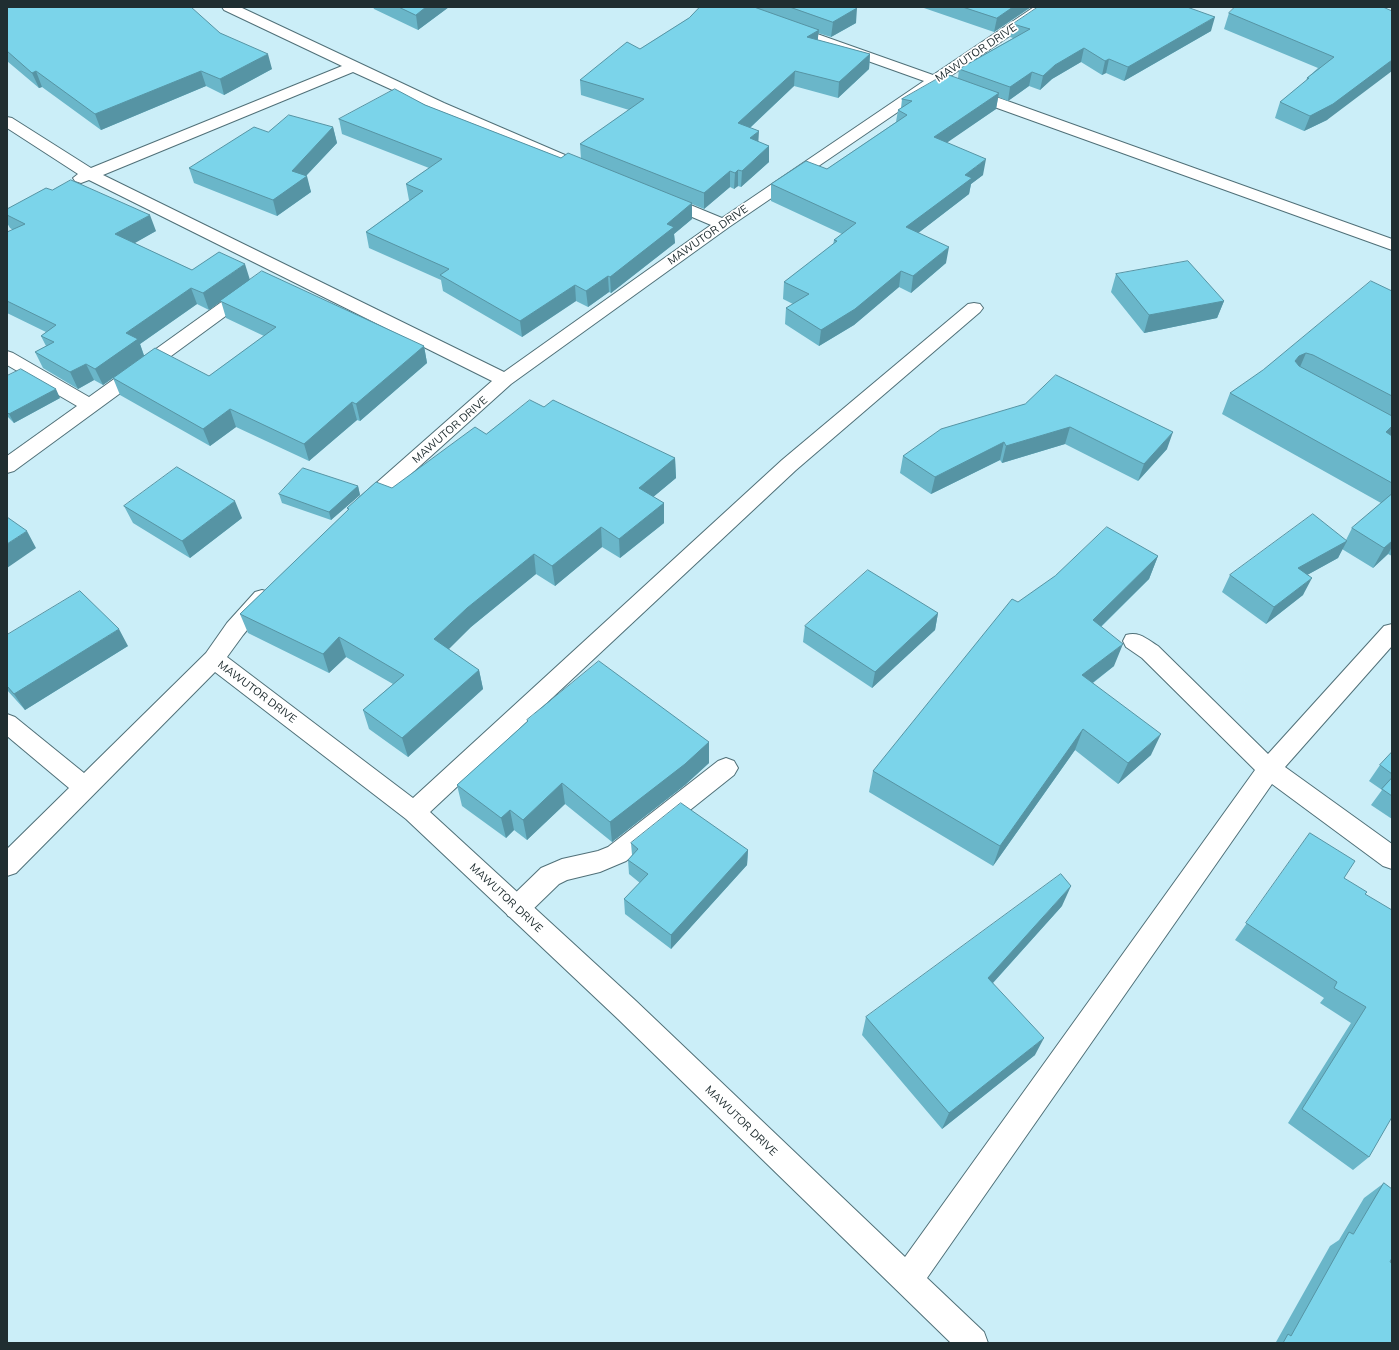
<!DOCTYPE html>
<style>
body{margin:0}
#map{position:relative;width:1399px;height:1350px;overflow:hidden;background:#cbeef8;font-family:Mulish,sans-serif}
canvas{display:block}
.frame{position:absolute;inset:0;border:8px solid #202e31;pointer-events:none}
</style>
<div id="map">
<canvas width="1399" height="1350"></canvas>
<div class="frame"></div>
</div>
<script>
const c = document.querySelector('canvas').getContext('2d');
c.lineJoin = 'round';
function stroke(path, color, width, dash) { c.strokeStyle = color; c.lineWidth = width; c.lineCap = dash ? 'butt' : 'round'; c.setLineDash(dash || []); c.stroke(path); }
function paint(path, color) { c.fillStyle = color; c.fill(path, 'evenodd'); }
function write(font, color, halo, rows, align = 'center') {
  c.font = font + ' Mulish,sans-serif'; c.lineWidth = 3.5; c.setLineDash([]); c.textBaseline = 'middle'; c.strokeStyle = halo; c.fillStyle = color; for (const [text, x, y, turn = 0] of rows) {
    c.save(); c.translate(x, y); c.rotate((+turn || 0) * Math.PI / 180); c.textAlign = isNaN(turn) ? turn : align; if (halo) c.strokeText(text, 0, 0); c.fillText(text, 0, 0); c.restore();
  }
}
const service = new Path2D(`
 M726 758 734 761 738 768 734 775 626 861 600 872 567 880 559 884 526 916 517 919 508 916 504 908 508 900 541 868 562 859 598 851 608 847 718 761Z`);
const minor = new Path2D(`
 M222 7H240L444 103 572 158 575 161 572 164 567 166 562 164 476 128 353 72 103 175 504 372 711 225 659 203 657 200 659 197 665 195 671 197 722 218 924 81 784 31 782 28 784 25 789 24 933 75 1034 7H1050L1048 10 946 79 1392 239V250L936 86 729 227 511 384 371 510 364 512 357 510 354 505 357 500 492 381 89 180 81 183 75 181 73 178 78 174 7 128V117L12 118 91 168 342 66 224 10Z
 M247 287 253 288 256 292 253 296 14 471 7 473V456L77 406 7 365V351L13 353 89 397 241 288Z
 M974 303 980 304 983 308 980 312 796 470 430 812 636 1001 905 1257 1255 770 1142 658 1126 647 1123 641 1126 635C1139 631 1147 639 1158 646L1268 754 1384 626 1392 624V646L1285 767 1392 844V869L1383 866 1272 784 927 1278 984 1332 988 1343H951L618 1019 406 819 215 672 16 873 7 876V849L69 788 7 736V714L15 717 84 773 206 653 227 623 255 592 262 590 269 592 273 598 243 635 227 657 413 798 782 460 968 304Z`);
stroke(service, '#507078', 2);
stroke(minor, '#507078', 2);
paint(service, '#fff');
paint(minor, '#fff');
paint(new Path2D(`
 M7 7 220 33 272 69 224 95 206 86 101 130 42 87 39 88 7 61Z
 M373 7H449L418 30 374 9Z
 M700 7H855L856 23 831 37 818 33V40L870 54 869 69 838 98 794 86 750 128 759 142 769 146V162L741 187 738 186 734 189 730 187 704 209 692 204V219L674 234 675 243 611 293 609 292 588 307 576 301 522 337 443 291 441 280 369 248 366 232 410 200H409L406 184 429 168 342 134 339 119 425 105 561 158 581 159 580 144 629 110 581 95 580 80 640 49 689 18Z
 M921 7H1031L994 32Z
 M1383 7 1327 120 1304 131 1275 118 1280 102 1306 81 1307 78 1318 68 1224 29 1229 13Z
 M1013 24 1211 31 1124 81 1106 73 1102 75 1081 62 1052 79 1040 90 1029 86 1008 101 998 97 996 109 947 142 983 175 971 184 969 194 918 233 946 263 911 293 899 287 854 325 819 346 785 324 786 308 793 304 783 299 784 282 833 245 834 240 842 234 771 201V184L827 169 896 122 898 110 901 108 902 99 958 78 959 69 1013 38 1010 37Z
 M333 127 337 143 306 176 311 192 277 216 194 183 189 168 268 132Z
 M52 190 156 231 134 243 192 270 250 280 424 346 427 363 360 421 357 420 309 461 236 427 210 446 120 395 113 378 103 385 94 380 78 389 43 368 35 352 46 346 41 336 46 332 7 313V233L13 230 10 228 7 223V209ZM221 301 226 318 264 336 209 376 144 355 140 344 197 304 209 310Z
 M1116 274 1224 301 1217 318 1144 333 1111 292Z
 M1392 291V433L1391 435 1392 436V556L1388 554 1373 568 1342 549 1338 558 1307 575 1303 595 1266 624 1222 592 1230 575 1346 540 1352 528 1381 503 1222 414 1230 393Z
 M7 376 60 398 14 423 7 416Z
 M1025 404 1167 449 1138 481 1065 444 1002 463 1000 460 931 494 900 473 903 456Z
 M544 407 675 458 676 478 653 497 664 503V523L620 558 602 547 555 586 536 574 471 627 448 649 479 670 483 689 408 757 369 729 363 710 393 684 346 657 329 673 248 633 240 614 348 510 347 508 392 488 486 434Z
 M358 486 360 495 331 520 282 503 279 494Z
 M124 506 242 518 190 558 133 523Z
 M1158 556 1149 579 1101 627 1114 666 1093 683 1151 755 1118 784 1075 750 993 866 869 792 873 771Z
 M938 613 935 630 872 688 803 642 805 626Z
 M7 635 128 646 25 710 7 690Z
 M527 720 709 742V763L685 785 612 842 565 804 527 840 514 830 506 838 462 806 457 785 527 722Z
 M1392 752V819L1371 805 1382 790 1369 781 1380 765Z
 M1310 833 1344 878 1365 894 1369 1157 1353 1170 1288 1123 1351 1023 1320 1003 1324 998 1235 940Z
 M631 843 748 850 747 865 671 949 625 914 624 899 640 883 629 874 628 860 632 855Z
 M1062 906 993 983 1035 1055 942 1129 862 1035 866 1017Z
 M1384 1183 1390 1262 1392 1343H1274L1276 1342 1330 1246 1339 1240 1364 1198Z`), '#6ab6c9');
paint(new Path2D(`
 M426 7H449L418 30 416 15Z
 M1013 7H1031L994 32 997 18Z
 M857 8 856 23 831 37 833 22Z
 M1215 17 1211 31 1124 81 1128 67Z
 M819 30 817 45 807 37Z
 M1084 48 1081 62 1052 79 1040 90 1043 76 1055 65Z
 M268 54 272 69 224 95 220 79Z
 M870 54 869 69 838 98 839 82Z
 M1109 59 1106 73 1102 75 1105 61Z
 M1392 60V71L1327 120 1304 131 1310 116Z
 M36 71 42 87 39 88 32 73Z
 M201 71 206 86 101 130 95 114Z
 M795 71 794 86 738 139V123Z
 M1032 72 1029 86 1008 101 1010 87Z
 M999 93 996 109 932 153 934 137Z
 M333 127 337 143 303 179 307 176 311 192 277 216 273 200 292 171Z
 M759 131 758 147 750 138Z
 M769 146V162L741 187 742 171Z
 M986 159 983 175 971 184 969 194 904 244 906 227 965 175Z
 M738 170V186L734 189 735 173Z
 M730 171V187L704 209V193Z
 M692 203V219L674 234 675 243 611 293 610 277 667 224Z
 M150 215 156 231 121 251 115 234Z
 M949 247 946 263 911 293 913 276Z
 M245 264 250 280 209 310 203 293Z
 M901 271 899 287 854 325 819 346 821 330Z
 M608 276 609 292 588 307 586 291Z
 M575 285 576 301 522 337 520 321Z
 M191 288 197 304 140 344 144 356 103 385 95 369 126 333Z
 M1224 301 1217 318 1144 333 1149 315Z
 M424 346 427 363 360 421 356 404Z
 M1306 353 1297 374 1295 361 1299 356Z
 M86 364 94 380 78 389 70 372Z
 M56 389 60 398 14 423 9 414Z
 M352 402 357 420 309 461 304 444Z
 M230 409 236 427 210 446 203 429Z
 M1392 426V433L1389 439 1386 432Z
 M1070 427 1065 444 1002 463 1006 446Z
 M1173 432 1167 449 1138 481 1144 464Z
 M1004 442 1000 460 931 494 935 477Z
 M675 458 676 478 640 508 639 488Z
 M358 486 360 495 331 520 329 512Z
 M235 501 242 518 190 558 182 541Z
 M664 503V523L620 558 619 539Z
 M601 527 602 547 555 586 552 566Z
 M27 531 36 548 7 568V544Z
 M1347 541 1338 558 1289 585 1298 568Z
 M1392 541V547L1388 554 1373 568 1384 548Z
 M534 554 536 574 471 627 439 659 434 639 467 608Z
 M1158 556 1149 579 1084 643 1093 620Z
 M1312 578 1303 595 1266 624 1274 607Z
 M938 613 935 630 872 688 875 672Z
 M119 629 128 646 25 710 14 694Z
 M339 637 346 657 329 673 323 654Z
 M1123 644 1114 666 1074 697 1082 675Z
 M479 670 483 689 408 757 402 738Z
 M1083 729 1075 750 993 866 1000 846Z
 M1161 734 1151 755 1118 784 1128 763Z
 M709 742V763L685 785 612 842 610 822Z
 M562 783 565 804 527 840 523 820Z
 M510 810 514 830 506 838 501 818Z
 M748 850 747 865 671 949V935Z
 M1071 886 1062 906 981 996 988 978Z
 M1044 1038 1035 1055 942 1129 949 1113Z`), '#5694a4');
const building = new Path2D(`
 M7 7H191L220 33 268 54 220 79 201 71 95 114 36 71 32 73 7 51Z
 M399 7H426L416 15Z
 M700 7H754L819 30 807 37 870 54 839 82 795 71 738 123 759 131 750 138 769 146 742 171 738 170 735 173 730 171 704 193 580 144 644 99 580 80 627 42 640 49 689 18Z
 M790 7H855L857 8 833 22Z
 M963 7H1013L997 18Z
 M1038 7H1187L1215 17 1128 67 1109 59 1105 61 1084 48 1055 65 1043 76 1032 72 1010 87 959 69 1030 29 1013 24Z
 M1235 7H1383L1392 11V60L1333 104 1310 116 1280 102 1309 78H1307L1334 57 1229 13Z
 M946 74 999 93 934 137 986 159 965 175 972 178 906 227 949 247 913 276 901 271 855 309 821 330 786 308 809 294 784 282 837 241 834 240 856 223 771 184 806 161 827 169 907 115 898 110 912 101 902 99Z
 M395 89 425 105 561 158 568 153 692 203 667 224 674 227 610 277 608 276 586 291 575 285 520 321 440 275 449 269 366 232 423 191 406 184 442 159 339 119Z
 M289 115 333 127 292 171 307 176 273 200 189 168 254 127 268 132Z
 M71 180 150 215 115 234 192 270 219 252 245 264 203 293 191 288 126 333 138 339 95 369 86 364 70 372 35 352 54 342 41 336 56 325 7 301V232L25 224 7 215V209L46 188 52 190Z
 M1188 261 1224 301 1149 315 1116 274Z
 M262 271 424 346 356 404 352 402 304 444 230 409 203 429 113 378 155 348 209 376 276 327 220 301Z
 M1371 281 1392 291V396L1313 355 1306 353 1299 356 1295 361 1299 366 1392 416V426L1386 432 1392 436V483L1230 393 1263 370Z
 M21 369 56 389 9 414 7 412V376Z
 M1056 375 1173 432 1144 464 1070 427 1006 446 1004 442 935 477 903 456 941 429 1025 404Z
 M530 400 544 407 553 400 675 458 639 488 664 503 619 539 601 527 552 566 534 554 467 608 434 639 479 670 402 738 363 710 404 675 339 637 323 654 240 614 349 509 347 508 376 482 392 488 475 427 486 434Z
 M177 467 235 501 182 541 124 506Z
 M303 468 358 486 329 512 279 494Z
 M1392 494V541L1384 548 1352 528Z
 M1313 514 1347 541 1298 568 1312 578 1274 607 1230 575Z
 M7 517 27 531 7 544Z
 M1107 527 1158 556 1093 620 1123 644 1082 675 1161 734 1128 763 1083 729 1000 846 873 771 1012 599 1018 602 1055 576Z
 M868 570 938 613 875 672 805 626Z
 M80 591 119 629 14 694 7 686V635Z
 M599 661 709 742 685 764 610 822 562 783 523 820 510 810 501 818 457 785 528 721 527 720Z
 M1392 752V774L1380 765Z
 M1392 778V796L1382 789Z
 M681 803 748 850 671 935 624 899 648 874 628 860 638 849 631 843Z
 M1310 833 1355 861 1344 878 1367 892 1365 894 1392 910V1117L1369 1157 1302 1109 1366 1007 1334 988 1337 982 1246 923Z
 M1061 874 1071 886 988 978 1044 1038 949 1113 866 1017Z
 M1384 1183 1392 1189V1258L1390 1262 1392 1263V1343H1283L1288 1334 1291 1336 1349 1232 1353 1234Z`);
paint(building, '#7bd4ea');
stroke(building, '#5694a4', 1);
write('11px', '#202e31', '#fff', [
 ["MAWUTOR DRIVE",976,53,-34],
 ["MAWUTOR DRIVE",708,235,-35],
 ["MAWUTOR DRIVE",450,430,-41],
 ["MAWUTOR DRIVE",257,692,37],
 ["MAWUTOR DRIVE",506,898,43],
 ["MAWUTOR DRIVE",741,1121,44]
]);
</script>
